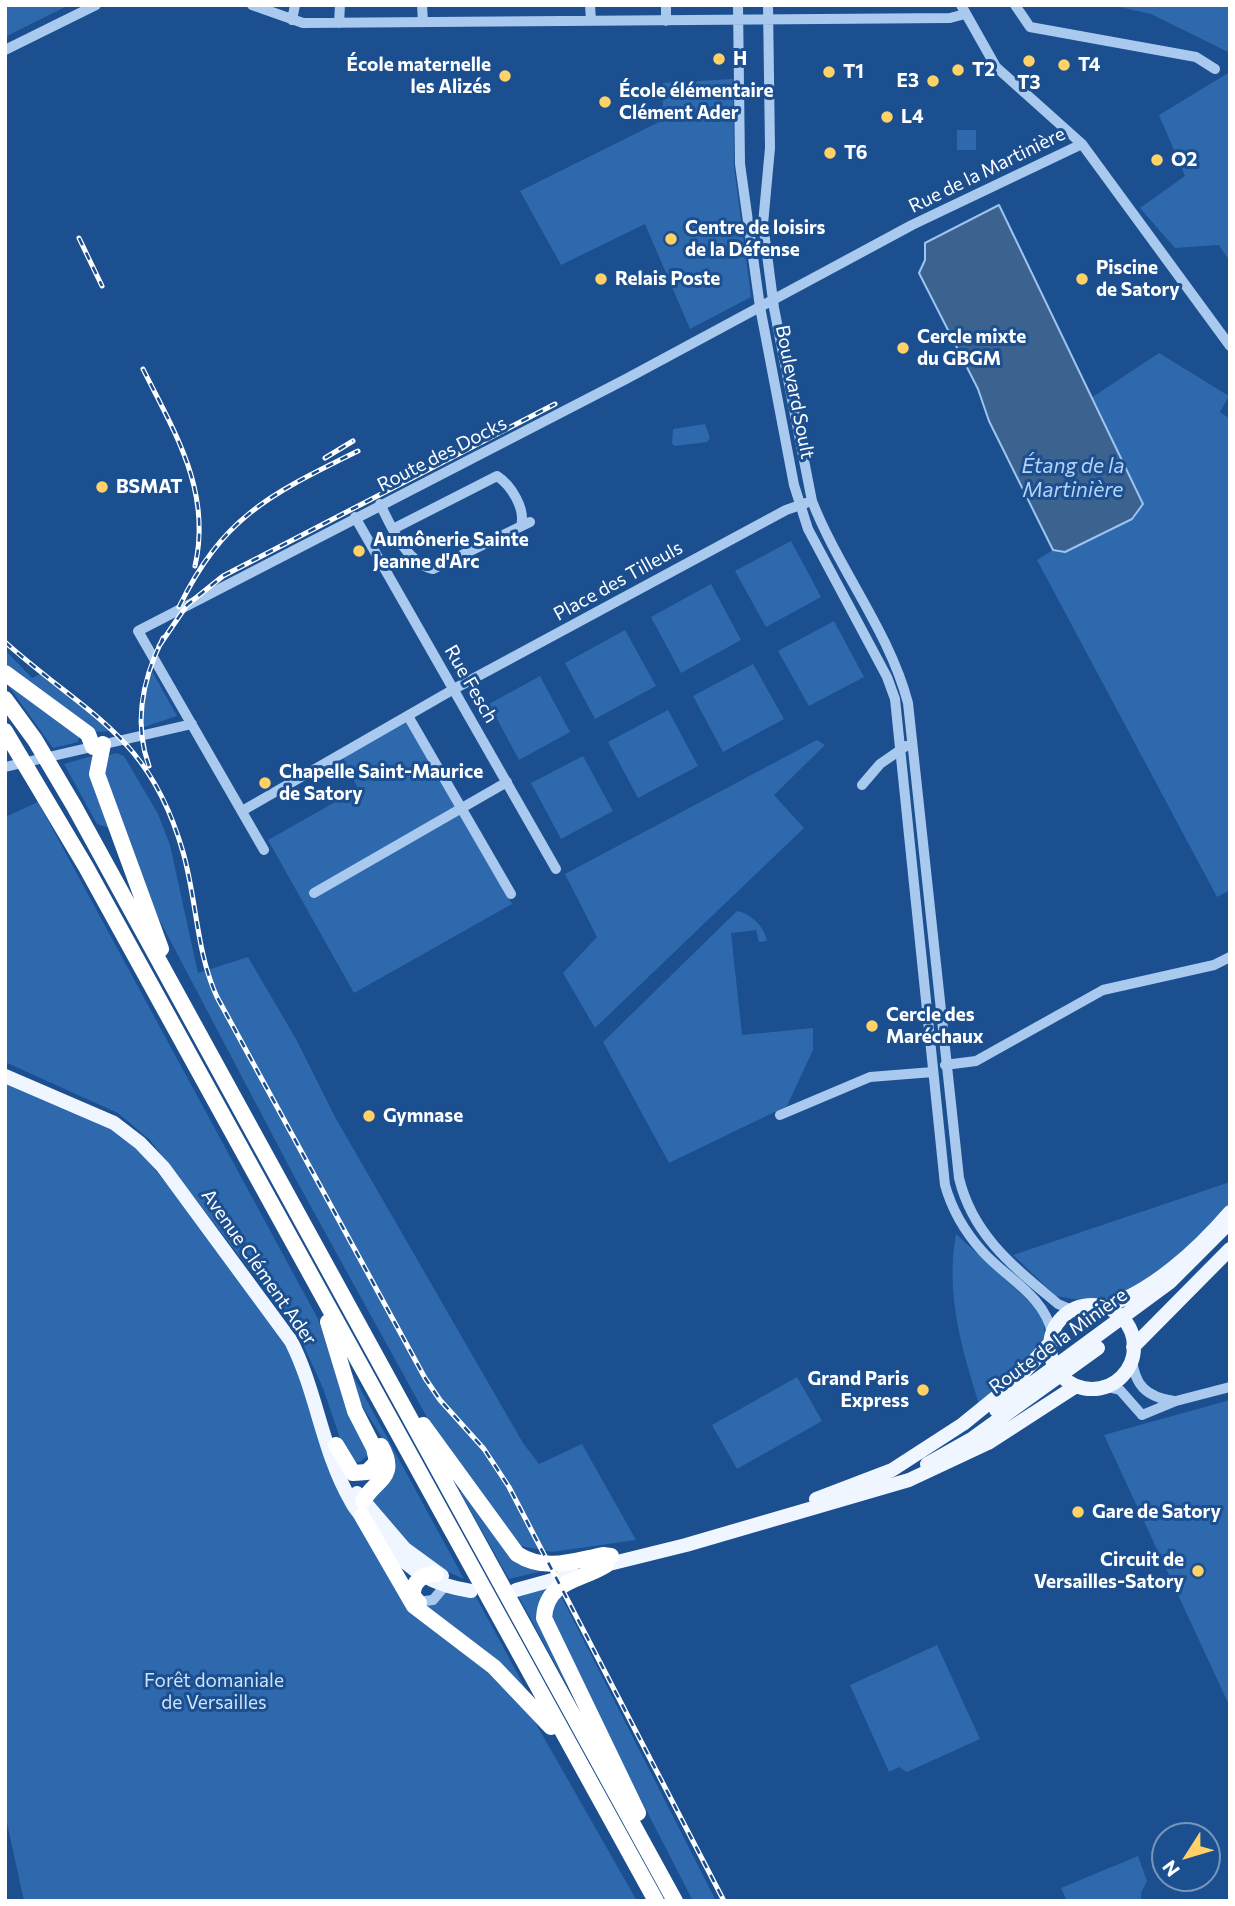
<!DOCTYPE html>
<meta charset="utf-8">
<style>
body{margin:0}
#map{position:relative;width:1235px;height:1906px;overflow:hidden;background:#1b4f8f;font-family:Commissioner,sans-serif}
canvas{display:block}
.frame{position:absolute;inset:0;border:7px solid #fff;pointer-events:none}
.north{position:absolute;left:1151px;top:1822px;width:70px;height:70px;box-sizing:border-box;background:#1b4f8f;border:2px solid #7695bc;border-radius:50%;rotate:233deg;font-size:19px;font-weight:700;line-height:28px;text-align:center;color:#fff}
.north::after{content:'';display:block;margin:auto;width:24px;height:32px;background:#ffd166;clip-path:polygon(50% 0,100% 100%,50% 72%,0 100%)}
</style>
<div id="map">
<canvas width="1235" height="1906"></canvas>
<div class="frame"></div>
<div class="north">N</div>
</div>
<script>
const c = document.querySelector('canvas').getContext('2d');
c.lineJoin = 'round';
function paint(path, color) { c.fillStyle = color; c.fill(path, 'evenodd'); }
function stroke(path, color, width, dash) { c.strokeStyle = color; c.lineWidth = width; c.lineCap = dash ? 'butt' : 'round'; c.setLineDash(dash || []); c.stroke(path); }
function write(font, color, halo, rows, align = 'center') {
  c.font = font + ' Commissioner,sans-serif'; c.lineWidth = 6; c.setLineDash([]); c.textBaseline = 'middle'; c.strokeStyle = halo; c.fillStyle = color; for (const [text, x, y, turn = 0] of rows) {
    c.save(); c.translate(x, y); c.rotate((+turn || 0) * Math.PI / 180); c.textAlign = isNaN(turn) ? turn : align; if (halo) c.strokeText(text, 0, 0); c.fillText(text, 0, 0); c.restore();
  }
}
paint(new Path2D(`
 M5 5H69L5 37Z
 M1110 5H1230V53L1151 14Z
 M1230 72V262L1219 245 1175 248 1140 208 1185 176 1159 115Z
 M733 79 734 166 751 297 690 329 645 224 561 265 520 191 663 120V83Z
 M957 130H976V150H957Z
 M1159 353 1229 396 1220 412 1230 419V890L1217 897 1037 560 1053 550 1065 552 1132 519 1143 504 1091 398Z
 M705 424 710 438 707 442 675 446 672 444 673 429Z
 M791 541 821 597 766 627 735 571Z
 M711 584 741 640 681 673 651 617Z
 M834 621 864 677 809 706 778 651Z
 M625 630 656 686 595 719 565 663Z
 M5 650 32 678 40 674 111 731 95 732 38 692 5 664Z
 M753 664 784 719 723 752 693 696Z
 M152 671 177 716 144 727V701Z
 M540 676 570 732 519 760 489 704Z
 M5 681 79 737 78 742 53 748Z
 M668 710 698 766 638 798 608 742Z
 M407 721 512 904 354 993 268 840 358 789 343 758Z
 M817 740 825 745 774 795 804 828 595 1028 563 973 597 937 565 874Z
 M117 753 124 756 158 814 170 845 198 973 248 957 296 1039 335 1117 523 1443 539 1464 582 1444 636 1540 552 1552 521 1546 434 1430 294 1176 149 900 102 767 105 756Z
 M92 756V764L110 828 97 824 64 764Z
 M583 756 613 811 561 839 531 783Z
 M38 802 318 1319 345 1400 368 1449V1455L360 1462H354L342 1444 323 1388 297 1331 150 1140 118 1113 5 1062V817Z
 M737 911C751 913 765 928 767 941L759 942 756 930 731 933 742 1035 813 1028V1050L787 1106 669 1163 603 1042Z
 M5 1083 110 1126 138 1149 208 1234 287 1342 379 1554 466 1652 523 1701 637 1901H24L5 1814Z
 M1230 1182V1203C1206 1230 1147 1291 1111 1299 1095 1303 1073 1299 1056 1296L1013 1255Z
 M956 1234 1042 1313C1056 1355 1007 1383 980 1407 962 1350 945 1294 956 1234Z
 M341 1353 464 1579 421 1560 365 1500 388 1447 354 1393Z
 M797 1377 822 1421 737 1469 712 1425Z
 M1230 1400V1707L1104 1435Z
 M465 1490 509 1548 547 1570 509 1579 460 1492Z
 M554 1582 546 1592 566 1684 516 1592Z
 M445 1591 475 1595 529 1695 485 1650 424 1605Z
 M559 1592 716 1901H693L551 1625 550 1607Z
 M937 1645 980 1739 907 1772 899 1767 889 1772 850 1685Z
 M1138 1856 1147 1881 1141 1893V1901H1067L1061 1888Z`), '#2e69ad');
const water = new Path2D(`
 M999 205 1143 504 1132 519 1065 552 1053 550 989 421 978 389 919 273 925 260V243Z`);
paint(water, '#3c6290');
stroke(water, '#9cc4f0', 2);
stroke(new Path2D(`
 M252 5 303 23 950 18 965 14
 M422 5 423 22
 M590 5 591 21
 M738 5 740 164 760 307 794 485 808 529 887 677 895 699 945 1185C952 1210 965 1232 982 1251 1007 1279 1044 1295 1052 1333
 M768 5 770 148 763 224 774 308 812 501C839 570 889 631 908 703L959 1178C973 1236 1014 1267 1058 1304L1072 1310
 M961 5 996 67 1082 144
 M1015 5 1030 27 1196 57 1215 69
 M292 20 295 5
 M666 21V5
 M339 23 340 5
 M5 50 96 5
 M380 504C391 526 406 563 433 569L530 522
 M355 517 556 869
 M393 529 497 476C511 485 526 509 521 526
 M408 716 511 894
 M5 767 192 724
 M862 785 880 764 906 746
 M242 811 454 689 786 510 806 503
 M264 850 138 631 626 379 912 225 1082 144 1230 346
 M314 893 507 782
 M945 1065 976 1061 1103 990 1214 965 1230 957
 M780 1115 870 1077 933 1072
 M1132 1357C1134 1385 1146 1397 1174 1401
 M1107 1387 1120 1390 1142 1415
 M1142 1415 1176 1401 1230 1387
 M417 1602 433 1600 444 1587`), '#a9c9ee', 10);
stroke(new Path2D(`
 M5 1076 114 1123 140 1143 163 1167 291 1341C317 1392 322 1451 351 1501 359 1517 374 1528 385 1542 410 1571 432 1585 471 1591
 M1050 1347a42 42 0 1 1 84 0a42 42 0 1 1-84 0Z
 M1102 1307C1150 1294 1198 1249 1230 1212
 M1133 1347 1230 1249
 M996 1410 1170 1282 1230 1222
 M927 1464 973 1438 1098 1348
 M357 1493 405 1549 442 1576
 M816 1499 892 1470 963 1424 1016 1381 1050 1343
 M597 1567 686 1545 909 1480 988 1443 1076 1386
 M516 1590 574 1574`), '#f0f6ff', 14);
stroke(new Path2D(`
 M5 673 88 734 93 747
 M5 699 35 740 74 806 675 1901
 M5 731 86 867 656 1901
 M103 744 97 774 161 949
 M328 1322 355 1411 374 1448 377 1462 367 1472 353 1473 336 1445
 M423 1425 517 1554C545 1572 573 1561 603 1555L611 1556
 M363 1501C375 1479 399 1478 381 1446
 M362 1516 414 1606 494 1667 551 1727
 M606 1565C581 1581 546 1580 544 1618L638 1813
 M419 1603 413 1596C412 1582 422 1574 436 1574`), '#fff', 16);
const rail = new Path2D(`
 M79 238 102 286
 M143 369C175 433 212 492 195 566
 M325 458 353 441
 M179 607C223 516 271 494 358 451
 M5 642C89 717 149 734 183 852 197 901 196 951 217 997L425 1378 440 1400 484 1449 509 1487 724 1901
 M159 646 187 605 223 576 555 404
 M149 766C133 722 143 678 163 638`);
stroke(rail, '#fff', 5);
stroke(rail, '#1b4f8f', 2.5, [8]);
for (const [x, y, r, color] of [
 [719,59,7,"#ffd166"],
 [1029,61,7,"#ffd166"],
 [1064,65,7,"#ffd166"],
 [958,70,7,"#ffd166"],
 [829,72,7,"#ffd166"],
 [505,76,7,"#ffd166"],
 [933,81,7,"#ffd166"],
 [605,102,7,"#ffd166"],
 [887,117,7,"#ffd166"],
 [830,153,7,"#ffd166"],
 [1157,160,7,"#ffd166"],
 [671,239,7,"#ffd166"],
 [601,279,7,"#ffd166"],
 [1082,279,7,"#ffd166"],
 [903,348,7,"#ffd166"],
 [102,487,7,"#ffd166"],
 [359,551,7,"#ffd166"],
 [265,783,7,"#ffd166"],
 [872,1026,7,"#ffd166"],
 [369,1116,7,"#ffd166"],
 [923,1390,7,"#ffd166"],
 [1078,1512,7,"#ffd166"],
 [1198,1571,7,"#ffd166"]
]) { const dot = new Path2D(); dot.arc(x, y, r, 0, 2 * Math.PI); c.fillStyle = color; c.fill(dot); stroke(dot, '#1b4f8f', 2.5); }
write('bold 19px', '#fff', '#1b4f8f', [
 ["H",733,59],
 ["École maternelle",491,65,"right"],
 ["les Alizés",491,87,"right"],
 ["T4",1078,65],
 ["T2",972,70],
 ["T1",843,72],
 ["E3",919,81,"right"],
 ["T3",1029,83,"center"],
 ["École élémentaire",619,91],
 ["Clément Ader",619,113],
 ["L4",901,117],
 ["T6",844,153],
 ["O2",1171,160],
 ["Centre de loisirs",685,228],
 ["de la Défense",685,250],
 ["Piscine",1096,268],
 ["de Satory",1096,290],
 ["Relais Poste",615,279],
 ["Cercle mixte",917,337],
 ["du GBGM",917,359],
 ["BSMAT",116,487],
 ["Aumônerie Sainte",373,540],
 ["Jeanne d'Arc",373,562],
 ["Chapelle Saint-Maurice",279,772],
 ["de Satory",279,794],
 ["Cercle des",886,1015],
 ["Maréchaux",886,1037],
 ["Gymnase",383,1116],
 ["Grand Paris",909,1379,"right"],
 ["Express",909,1401,"right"],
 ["Gare de Satory",1092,1512],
 ["Circuit de",1184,1560,"right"],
 ["Versailles-Satory",1184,1582,"right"]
], 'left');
write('19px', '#fff', '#1b4f8f', [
 ["Rue de la Martinière",987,170,-26],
 ["Boulevard Soult",795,392,79],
 ["Route des Docks",442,454,-27],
 ["Place des Tilleuls",618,581,-29],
 ["Rue Fesch",471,684,60],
 ["Avenue Clément Ader",259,1267,55],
 ["Route de la Minière",1058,1341,-36]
]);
write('19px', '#cfe3fa', '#1b4f8f', [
 ["Forêt domaniale",214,1681],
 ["de Versailles",214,1703]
]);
write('italic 21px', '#b5d3f5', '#1b4f8f', [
 ["Étang de la",1073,466],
 ["Martinière",1073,490]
]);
</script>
